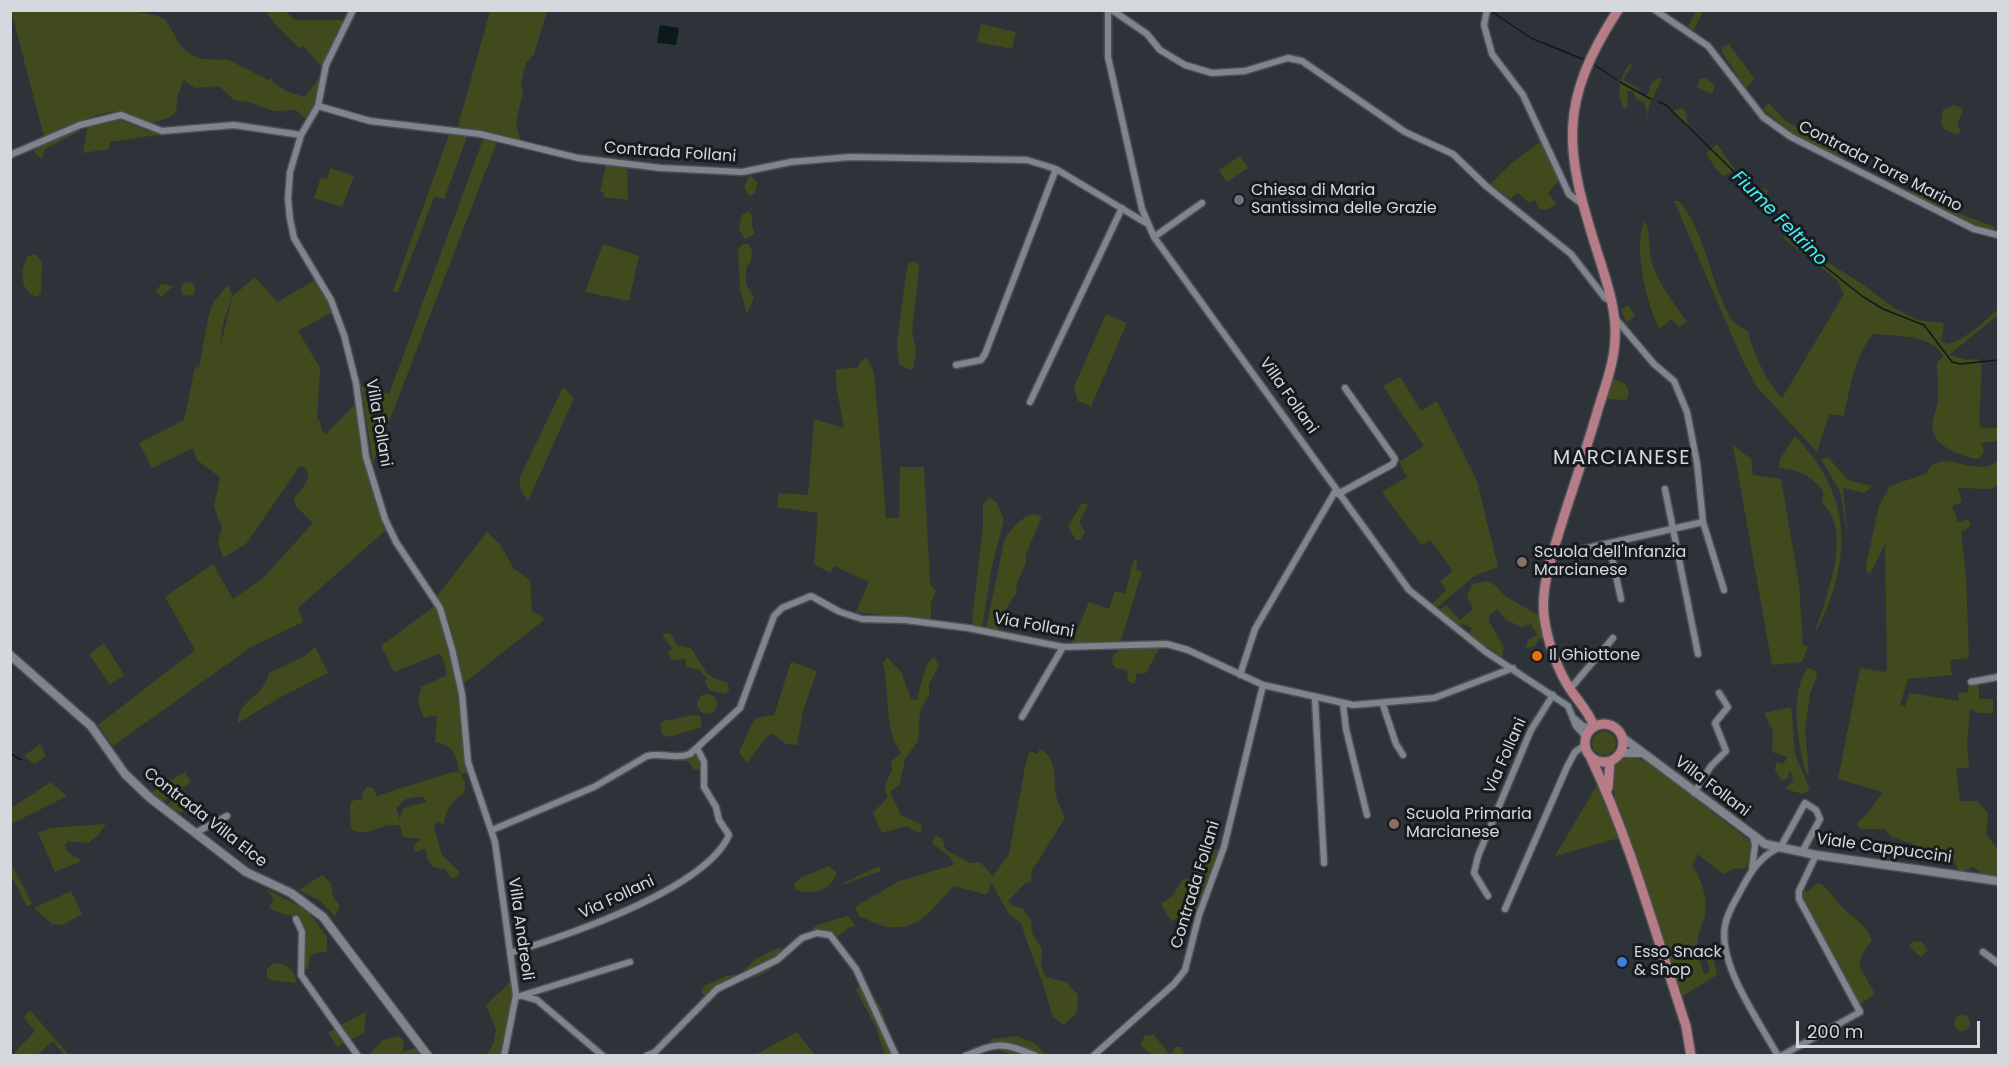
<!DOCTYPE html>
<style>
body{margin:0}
#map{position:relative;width:2009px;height:1066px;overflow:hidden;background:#2e333a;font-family:Poppins,sans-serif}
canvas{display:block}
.frame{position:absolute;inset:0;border:12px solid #d5d9dd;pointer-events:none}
.scale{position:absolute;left:1796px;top:1021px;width:184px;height:27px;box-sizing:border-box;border:3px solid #d5d9dd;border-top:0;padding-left:8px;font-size:18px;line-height:21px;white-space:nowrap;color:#d5d9dd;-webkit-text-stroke:4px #181b1e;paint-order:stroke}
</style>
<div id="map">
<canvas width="2009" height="1066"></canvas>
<div class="frame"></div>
<div class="scale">200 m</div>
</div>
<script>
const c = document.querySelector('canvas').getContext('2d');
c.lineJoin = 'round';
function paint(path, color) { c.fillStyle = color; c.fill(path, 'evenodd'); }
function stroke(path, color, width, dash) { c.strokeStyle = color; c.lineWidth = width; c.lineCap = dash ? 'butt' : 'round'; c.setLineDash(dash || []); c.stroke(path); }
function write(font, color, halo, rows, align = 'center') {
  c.font = font + ' Poppins,sans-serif'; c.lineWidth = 6; c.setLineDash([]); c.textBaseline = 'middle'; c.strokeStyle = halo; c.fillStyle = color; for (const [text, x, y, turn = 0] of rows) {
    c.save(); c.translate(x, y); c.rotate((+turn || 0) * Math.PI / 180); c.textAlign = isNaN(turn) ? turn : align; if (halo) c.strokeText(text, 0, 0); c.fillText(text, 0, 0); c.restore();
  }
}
paint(new Path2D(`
 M11 10H128L158 16 166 20 180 45 190 54 203 59 229 60 268 80 271 78 273 82 288 92 305 97 320 76 314 106 307 120 296 110 274 111 249 102 234 100 219 86 195 88 184 80 178 94 176 112 168 118 146 125C138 121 129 114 120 112 102 109 61 130 44 137Z
 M267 11H285L295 20H345L323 68 303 46 300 48C292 41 269 20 267 11Z
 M490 11H547L534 54 526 63 521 84 523 91 516 122 520 140 458 126Z
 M1696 11H1703L1693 32 1688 27Z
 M981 24 1016 32 1012 49 977 42Z
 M1729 44 1754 78 1746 88 1723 54 1722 47Z
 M1630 64 1632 66 1623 80 1637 87 1645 97 1649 93 1650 85 1658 78 1662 79 1649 105 1646 126 1647 112 1644 102 1636 99 1632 90 1627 92 1628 106 1624 109C1616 93 1619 78 1630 64Z
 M1705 78 1715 86 1712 94 1697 87 1700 79Z
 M1769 103 1786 121 1835 149 1851 165 1802 141 1763 109Z
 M1954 105 1963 108 1957 126 1961 130 1958 135 1945 130 1941 123 1943 110Z
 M1682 108 1685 110 1689 130 1672 111Z
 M115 118 148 131 164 134 110 142 109 149 83 153 88 124Z
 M84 125 80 131 45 149 42 159 34 152 36 145Z
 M450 132 468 134 444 199 434 197 398 292 393 291Z
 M484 137 498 139 373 463 361 386 389 394Z
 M1540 142 1559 180 1548 193 1557 204 1547 209H1539L1535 200 1529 203 1518 193 1510 199 1490 184 1513 162Z
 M1717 144 1735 170 1724 176 1716 169 1706 153Z
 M1240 156 1248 168 1227 182 1219 170Z
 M606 165 627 167 628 200 603 197 604 192H600Z
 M330 168 354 176 342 207 314 198 321 177 327 179Z
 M750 175 757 182 755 193 749 196 744 187Z
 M1760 188 1768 190 1766 198 1776 213 1785 211 1792 217 1794 234 1824 260 1862 284 1894 308 1918 320 1944 323 1941 341 1949 344C1969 337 1983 322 1998 309V315L1949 355 1966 360 1978 359 1982 363 1979 424 1982 428H1998V441L1981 443 1984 451 1979 459C1962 457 1931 446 1932 425 1933 417 1937 409 1938 401 1939 388 1937 376 1937 363L1943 356C1931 334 1896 336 1873 334 1854 357 1850 388 1844 416L1829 414 1817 452 1757 387 1743 361 1674 201H1679C1708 236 1709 283 1732 320 1736 325 1742 328 1748 331 1753 353 1766 381 1782 398L1844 294 1837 280 1784 239 1786 232 1777 223 1776 214 1771 215 1753 195 1754 191Z
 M1908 188 1958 213 1995 227 1993 231 1974 227 1907 194Z
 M749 211 753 218 751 223 755 234 745 239 739 229 742 215Z
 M1645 221C1651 236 1648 249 1652 264 1659 284 1675 305 1687 322L1679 327 1671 319 1660 329C1647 308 1632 241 1645 221Z
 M603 244 639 256 629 301 585 292Z
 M743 244H748L752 250 751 262 746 268V284L754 298 747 314 740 289 738 249Z
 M36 254 42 262 41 293 37 297C20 292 19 270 28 256Z
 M914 261 919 265V270L912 330 916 352 913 369 910 370 899 364 897 343 906 274 908 264Z
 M255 277 277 302 317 279 332 312 298 331 320 368 317 420 320 421 322 431 326 434 356 403 365 458 387 529 298 608 303 622 251 647 113 746 98 725 195 650 165 597 213 564 233 599 263 578 313 523 295 505 294 499C301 489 314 479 305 467H299L246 544 223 558 218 543 222 528 214 507 220 477 197 460 193 448 152 468 139 443 184 420 195 367 199 368 209 314 214 301 228 285 232 295 223 324 220 348 232 297Z
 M181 289a7 7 0 1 1 14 0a7 7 0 1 1-14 0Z
 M161 284 173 286 161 297 156 291Z
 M1629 305 1635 316 1626 323 1621 309Z
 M1106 314 1127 323 1091 406 1078 401 1074 387Z
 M867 358 874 372 886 518H899L900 467H924L930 584 936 591 931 602V620L856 612 869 582 834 566 830 573 814 564 818 513 777 507 779 493 808 495 814 419 844 428 836 384V369L857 368 861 361Z
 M1400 377 1421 411 1437 401 1477 481 1498 567 1476 575 1436 608 1431 604 1447 590 1440 581 1453 571 1430 540 1421 545 1382 492 1407 477 1399 462 1424 446 1383 386Z
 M1613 379 1625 383 1629 393 1627 400 1606 399Z
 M563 387 574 398 528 501 521 491 519 479Z
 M1795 436C1855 498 1852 563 1814 636 1824 601 1855 532 1822 503L1823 491C1811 475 1799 470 1779 468L1780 459Z
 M1733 445 1751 459 1753 475 1781 479 1799 584 1803 646H1808L1802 662 1772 665Z
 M1828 457 1848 480 1872 486 1864 493 1843 488 1848 540 1840 491 1821 459Z
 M1943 461C1962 461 1981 474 1998 461V485L1990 489 1958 488 1962 502 1952 506 1958 522 1968 519 1971 526 1961 532 1966 575 1969 658 1950 660 1952 675 1908 679 1900 705 1905 707 1909 693 1959 701 1958 693 1968 692V685L1979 684V699H1993V713H1979L1970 709 1967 746 1969 767 1956 769 1960 801H1977L1988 813 1986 834 1998 850V876L1983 874 1973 867 1959 873 1954 861 1949 857 1892 837 1884 829H1860L1857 823 1867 814 1883 792 1838 779 1860 668 1886 672 1887 668 1885 544 1870 574 1867 572 1866 565 1879 506 1890 486 1925 474 1933 464Z
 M989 497 997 503 1004 520 992 566 982 628 973 627 972 619 983 527V505Z
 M1082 503 1088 505 1079 522 1085 533 1080 540H1076L1068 527Z
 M1033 514 1042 516 1026 554V563L1016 585 1017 592 1004 612 998 631 986 629 1004 541C1009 531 1022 516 1033 514Z
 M487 532 500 544 514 569 530 580 532 611 545 619 463 684 452 630 437 596Z
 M1134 559 1137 560 1136 569 1142 571 1120 644 1071 645 1089 602 1109 609 1115 591 1125 594Z
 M1488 581C1498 585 1501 594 1510 599 1520 605 1530 610 1540 616L1544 640 1539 638 1535 646 1526 648 1528 640 1537 635 1531 624 1522 627 1506 620 1497 609 1490 615 1489 621 1504 647 1502 657 1468 634 1472 628 1463 624 1460 626 1439 611 1446 605 1460 620 1473 609 1467 597 1472 584Z
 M436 605 457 683 468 773 461 774 465 782 464 793C452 801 445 809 444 824L437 822 434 828 442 855 460 872 456 878H451L445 869 433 867 427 858 426 849 415 852 414 845 421 839 403 837 400 826C381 821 372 838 352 830 350 823 350 812 350 804L354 800 363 799 362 793 367 787 374 788 376 796 453 772 460 773C455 754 455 746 435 742L437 715 424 718 418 702 421 687 447 675 442 656 438 654 394 672 381 646ZM416 797H423L427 802 403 808 400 820 396 808 406 799Z
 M662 634H671L677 645 691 648 706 672 713 678 728 683 729 691 724 694 710 690 705 683 707 678 699 670 686 667V659L671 660 668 652 672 649Z
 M104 643 124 675 110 685 89 654Z
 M1126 646 1142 649 1160 647 1146 673 1136 674 1135 684 1128 681 1127 670 1116 668 1112 664 1113 655Z
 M315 647 328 673 279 698 238 723C238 699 264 698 269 673L305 656Z
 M887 657 901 672 911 699 917 700C921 687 923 665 934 657L939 666 929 684V695L920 711 918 741 905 759 900 784 890 792 901 815 922 825 921 832 918 833 907 826 882 833 873 813 888 797C882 786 887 781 892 771L891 762 901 753C884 730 890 692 883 663Z
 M791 662 817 671 803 711 797 745 786 744 773 734 768 735 747 763 739 752 753 722 757 718 774 715Z
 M1808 668 1815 670 1817 675 1810 694 1805 730 1809 773 1806 774C1799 746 1788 693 1808 668Z
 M697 704a10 10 0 1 1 20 0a10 10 0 1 1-20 0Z
 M1791 707 1795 754 1810 790 1803 794 1785 789 1793 781 1792 774 1789 771 1788 778 1782 781 1775 771 1776 762 1783 764 1788 757 1772 752 1773 731 1764 713Z
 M694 715 700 716 702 727 669 737 662 734 660 724 663 721Z
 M1592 743a12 12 0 1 1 24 0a12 12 0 1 1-24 0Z
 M40 744 46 756 34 764 24 756Z
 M690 747 700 752 702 770 693 769 690 763 682 760 685 752Z
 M1040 749C1058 758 1053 779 1056 796 1058 803 1062 811 1065 818L1031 872 1032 881 1025 883 1008 901 1013 906 1022 908 1031 920 1032 933 1042 949 1041 967 1046 977 1066 982 1078 995 1077 1012 1064 1025 1052 1016C1045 983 1030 954 1021 923L1009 914 991 882 988 893 984 894 954 886C934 905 922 930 891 927 881 927 870 920 860 917L855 907 899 881 954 865 950 857 932 843 936 835 942 839 946 850 970 863 980 862 993 876 1009 854 1026 762 1030 751 1037 754Z
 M1627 757 1647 761 1751 842V853L1746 868 1732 869 1723 874 1698 854 1692 865C1701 878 1708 899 1705 914 1704 922 1699 929 1698 937 1696 949 1700 963 1704 974L1710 972 1705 952 1712 953 1717 975 1681 997 1615 801 1613 766Z
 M185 772 191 782 161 803 150 793Z
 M51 782 67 796 11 824V808Z
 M1597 785 1619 838 1555 856Z
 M181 793 191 808 177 814 167 805Z
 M106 824 99 834 88 843 68 841 65 845 67 851 82 861 55 872 38 833 50 828Z
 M1206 844 1211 851 1223 848 1212 891 1197 915 1182 916 1171 921 1161 904 1173 895 1183 879 1197 877 1193 865Z
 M11 863 32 904 27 906 11 875Z
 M829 866 836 872C834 890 809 897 795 889L794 884 802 877Z
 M879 866 881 871 842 885 846 882Z
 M322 875 331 883 333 897 340 906 335 916 319 900 299 890Z
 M1818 883C1829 887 1833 898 1841 906 1853 919 1866 923 1872 941L1863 952 1859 966 1875 994 1859 1005 1804 905V891L1807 892Z
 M266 889 308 911 327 937V951L310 955 308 969 303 968V948L297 918 272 910 269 907 274 899Z
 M71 891 82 914 62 925 52 924 34 908Z
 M848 916 856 926 848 928 836 938 814 933 812 929 817 925Z
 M1921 941 1928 950 1921 957 1909 947 1912 942Z
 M777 948 785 950C775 976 753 976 730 985 722 987 716 994 708 997L701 993 704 986 726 976 740 974 756 959Z
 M274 963C286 963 296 970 296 983L271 980 267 977V969Z
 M512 976 515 994 501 1055H487L494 1042 496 1029 486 1005C495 995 507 989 512 976Z
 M861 983 866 985 881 1008 897 1055H885L876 1028 856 989Z
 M30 1010 69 1055H64L53 1041 37 1055H12L35 1031 24 1018Z
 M366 1012 364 1033 349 1041 339 1028 341 1025Z
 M1954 1023a8 8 0 1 1 16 0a8 8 0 1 1-16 0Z
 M337 1029 347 1042 337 1047 328 1032Z
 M797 1032 815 1055H755Z
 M1153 1034 1170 1055 1176 1047H1181L1184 1052 1180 1055H1152L1140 1045 1145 1035 1150 1036Z
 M399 1036 404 1041 403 1052 418 1047 424 1056H368L383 1040Z
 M1017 1036 1034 1043 1046 1055H1011L989 1045 991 1039Z`), '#414a1d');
paint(new Path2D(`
 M660 25 679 28 676 45 657 43Z`), '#0a1a1b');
stroke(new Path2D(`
 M1491 11 1531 38 1585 60
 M1592 63 1617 80
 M1620 82 1651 99
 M1659 102 1666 105 1780 217 1814 258 1862 296 1883 309 1924 325 1952 362 1960 364 1998 360
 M10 753 21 760`), '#0a1a1b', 1.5);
const street = new Path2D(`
 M353 10 326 65 318 106 301 135 290 172 288 199 290 219 294 238 331 300 344 335 356 383 366 457 385 519 396 542 440 608 452 649 462 694 468 762 495 842 516 995 504 1056
 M1108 10V57L1142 209 1154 237 1409 590 1486 652 1568 706 1576 726 1586 737
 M1112 10 1147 34 1160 50 1185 65 1212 73 1245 71 1288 58 1302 61 1405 132 1453 154 1486 186 1571 254 1605 298 1611 301
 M1487 10 1484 25 1492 54 1523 95 1569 194 1582 204
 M1655 10 1708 46 1763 117 1791 137 1974 229 1998 235
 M318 106 370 121 480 134 578 158 661 168 742 172 791 162 850 157 1027 160 1056 169 1146 223
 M10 155 80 125 121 115 162 131 234 125 301 135
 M1154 237 1202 203
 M1615 318 1654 364 1674 381 1687 412 1697 463 1703 522 1724 590
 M956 365 981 360 985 354 1056 169
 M1030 402 1122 208
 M1665 489 1698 654
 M1338 494 1393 464 1395 459 1345 388
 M1609 544 1621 599
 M1552 556 1703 522
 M1240 675 1255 629 1336 490
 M1971 682 1998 677
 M1570 689 1613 638
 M1315 699 1324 863
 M1343 704 1346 729 1367 815
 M1383 705 1396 744 1403 755
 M1022 717 1063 647
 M1575 719 1583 726 1592 728
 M1694 793 1711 766 1726 751 1715 723 1728 707 1719 693
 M492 830 594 787 647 756C661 752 675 760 690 754L740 708 774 616 782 608 811 596 840 612 862 619 905 620 968 628 1063 647 1167 644 1188 650 1263 685 1353 705 1434 698 1513 668
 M195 833 227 816
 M1778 848C1760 857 1751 871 1742 888 1736 900 1727 912 1725 926 1718 965 1759 1021 1778 1056
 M1780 848 1805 803 1816 810 1820 819 1802 852
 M1752 869 1755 845 1753 836
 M1488 896 1474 873 1478 856 1531 730 1553 695
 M1505 909 1567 767 1575 752 1585 745
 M296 919 302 932 301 975 358 1056
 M1983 952 1998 963
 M510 953C565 936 705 890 729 835L719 820 716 807 704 787V762L697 748
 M520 996 630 962
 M523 996 537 1000 603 1056
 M646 1056 655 1052 717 989 777 960 802 938 817 933 830 935 856 969 896 1056
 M965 1056C999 1042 1002 1042 1036 1056
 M1093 1056 1174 984 1185 970 1199 915 1224 847 1263 685
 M1781 1056 1860 1012 1799 899V891L1816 855`);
const secondary = new Path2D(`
 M10 655 91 726 125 774 150 798 246 872 291 893 323 917 428 1056
 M1623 738 1765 844 1816 855 1998 881
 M1620 753H1641`);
const primary = new Path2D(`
 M1585 743a19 19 0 1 1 38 0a19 19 0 1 1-38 0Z
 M1594 726C1589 713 1581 704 1572 692 1558 672 1547 641 1544 616 1541 587 1551 559 1559 532 1572 490 1587 448 1599 406 1606 384 1614 362 1615 340 1617 309 1606 280 1597 251 1565 150 1557 104 1618 10
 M1590 756C1631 842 1656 936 1686 1026L1691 1056
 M1608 788 1610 761`);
stroke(street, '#4b5056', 9);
stroke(secondary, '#4b5056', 11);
stroke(primary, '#4b5056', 12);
stroke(street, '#7f858d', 6);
stroke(secondary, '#7f858d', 8);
stroke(primary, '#b67d86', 9);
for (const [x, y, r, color] of [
 [1239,200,6,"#6b7280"],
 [1522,562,6,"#8d6e63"],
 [1537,656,6,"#e8710a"],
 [1394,824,6,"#8d6e63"],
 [1622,962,6,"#3f7fe0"]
]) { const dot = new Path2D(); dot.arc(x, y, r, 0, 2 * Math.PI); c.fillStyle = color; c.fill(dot); stroke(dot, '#181b1e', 2); }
write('16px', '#d5d9dd', '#181b1e', [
 ["Contrada Follani",670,153,4],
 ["Contrada Torre Marino",1880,167,27],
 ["Villa Follani",1288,396,55],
 ["Villa Follani",378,423,80],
 ["Via Follani",1034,626,10],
 ["Via Follani",1506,756,-66],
 ["Villa Follani",1712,787,37],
 ["Contrada Villa Elce",205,818,38],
 ["Viale Cappuccini",1884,849,8],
 ["Contrada Follani",1196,885,-73],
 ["Via Follani",617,898,-25],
 ["Villa Andreoli",520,929,82]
]);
write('16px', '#d5d9dd', '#181b1e', [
 ["Chiesa di Maria",1251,191],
 ["Santissima delle Grazie",1251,209],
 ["Scuola dell'Infanzia",1534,553],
 ["Marcianese",1534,571],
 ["Il Ghiottone",1549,656],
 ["Scuola Primaria",1406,815],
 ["Marcianese",1406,833],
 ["Esso Snack",1634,953],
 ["& Shop",1634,971]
], 'left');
write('italic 18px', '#3cf3fb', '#181b1e', [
 ["Fiume Feltrino",1779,219,45]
]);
c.letterSpacing = '1.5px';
write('20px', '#d5d9dd', '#181b1e', [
 ["MARCIANESE",1622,459]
]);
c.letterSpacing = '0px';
</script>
